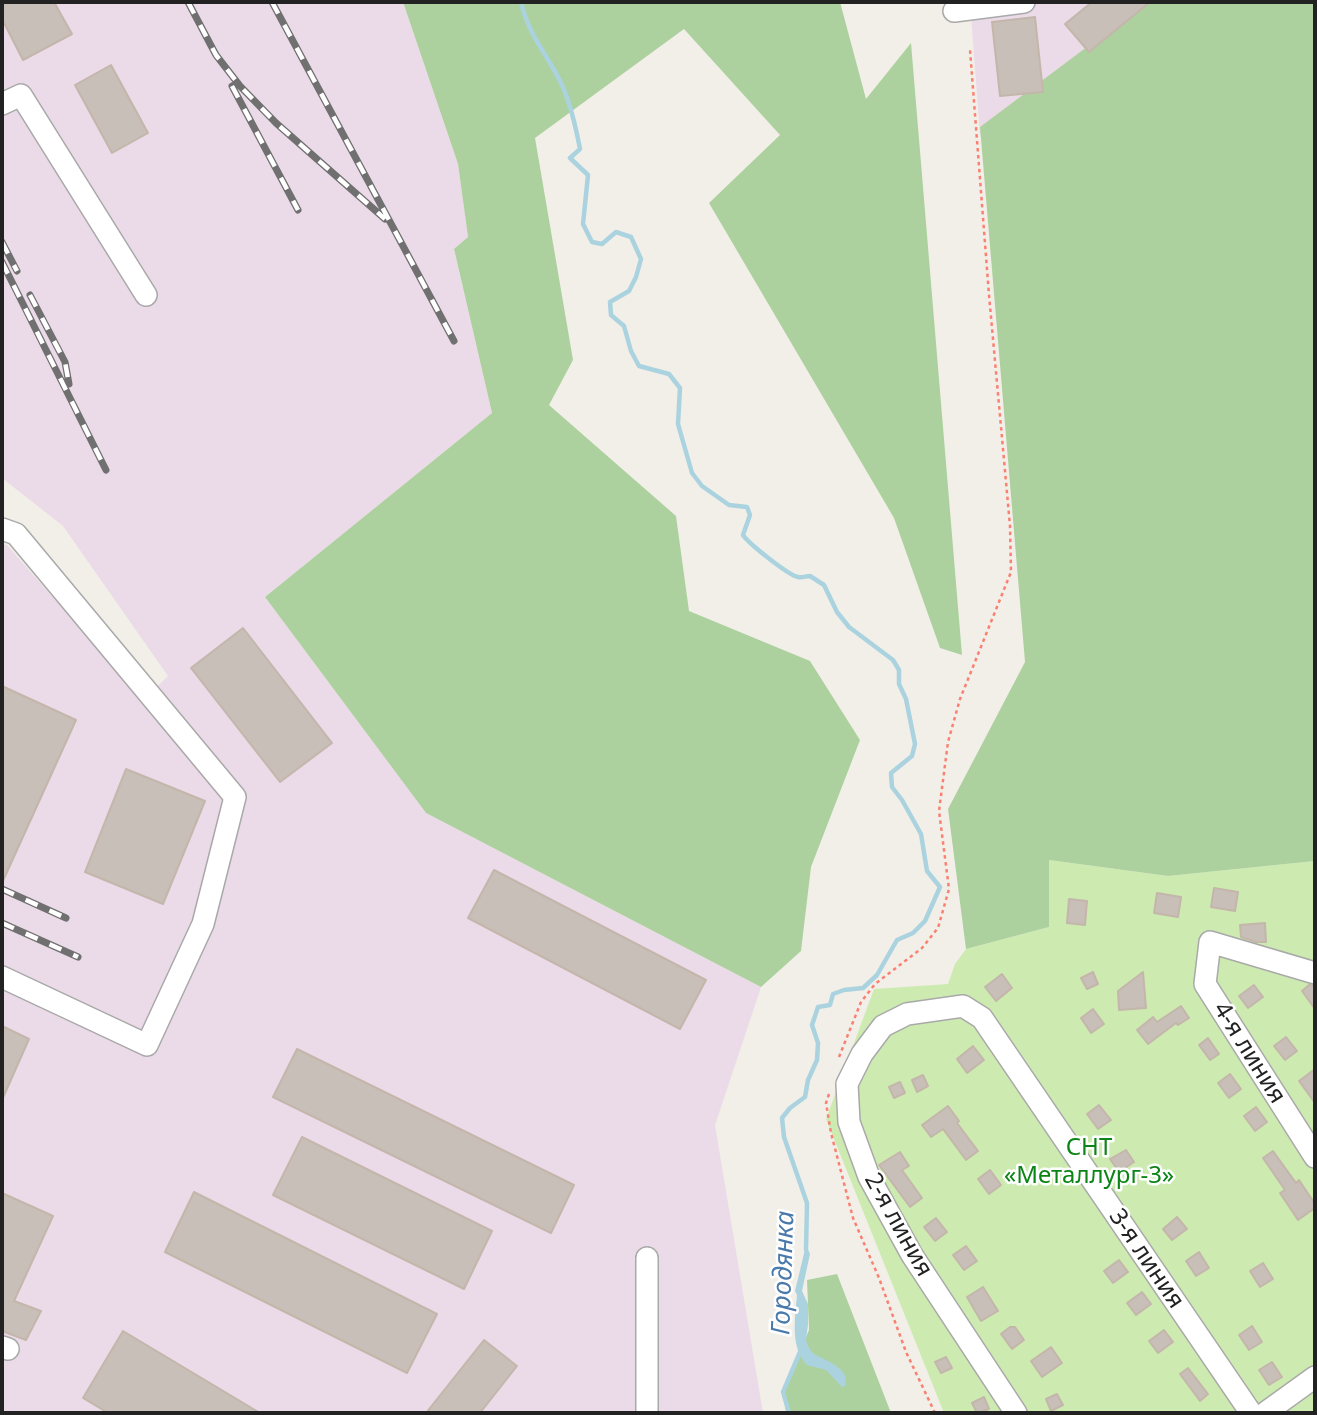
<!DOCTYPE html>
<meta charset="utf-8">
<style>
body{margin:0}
#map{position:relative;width:1317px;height:1415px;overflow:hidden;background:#f2efe9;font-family:"Noto Sans",sans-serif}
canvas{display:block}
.frame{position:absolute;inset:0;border:4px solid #222;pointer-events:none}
</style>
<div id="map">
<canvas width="1317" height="1415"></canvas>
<div class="frame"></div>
</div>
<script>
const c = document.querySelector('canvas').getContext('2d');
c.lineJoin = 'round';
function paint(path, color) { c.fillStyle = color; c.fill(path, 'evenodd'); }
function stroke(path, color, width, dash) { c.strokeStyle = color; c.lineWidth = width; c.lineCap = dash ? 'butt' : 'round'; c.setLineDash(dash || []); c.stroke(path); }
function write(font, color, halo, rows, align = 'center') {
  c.font = font + ' "Noto Sans",sans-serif'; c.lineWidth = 5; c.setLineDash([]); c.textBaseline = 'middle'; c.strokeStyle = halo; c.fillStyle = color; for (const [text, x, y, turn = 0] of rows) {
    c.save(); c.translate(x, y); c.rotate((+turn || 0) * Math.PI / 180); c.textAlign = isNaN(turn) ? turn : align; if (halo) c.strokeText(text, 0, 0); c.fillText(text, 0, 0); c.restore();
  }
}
paint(new Path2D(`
 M2 2H403L458 164 468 237 454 250 492 413 265 597 426 813 761 987 715 1125 763 1413H2V544L7 545 143 700 168 676 63 526 2 478Z
 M970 2H1154L980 135Z`), '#ebdbe8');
paint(new Path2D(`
 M1049 860 1168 876 1315 861V1413H944L826 1119 874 989 948 984 955 964 966 949 1049 927Z`), '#cdebb0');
paint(new Path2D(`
 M403 2H840L866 99 911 43 962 655 940 648 894 518 709 203 780 135 684 29 535 138 573 360 549 405 676 516 689 611 810 661 860 740 811 867 801 951 761 987 426 813 265 597 492 413 454 249 468 237 458 164Z
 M1147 2H1315V861L1168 876 1049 860V927L966 949 948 809 1025 662 980 127Z
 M837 1274 891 1413H786L783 1392 809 1330 807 1280Z`), '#add19e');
paint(new Path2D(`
 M806 1245 810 1254 802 1291 808 1304V1325L806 1340C808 1346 810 1352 816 1355 827 1361 851 1369 845 1386L842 1387 826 1370 807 1365C790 1348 795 1318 797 1295L795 1291Z`), '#aad3df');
stroke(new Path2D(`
 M521 2C529 37 548 55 562 85 571 105 576 128 580 149L570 158 588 175 583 224 592 242 602 244 616 232 631 237 641 259 636 277 629 291 610 302 611 315 624 326 631 351 639 366 669 374 680 388 678 424 692 473 702 486 729 505 747 507 750 515 743 535C748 543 788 575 798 577 802 578 806 576 810 576L824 585 837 612 849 627 893 660 899 670V684L906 699 915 744 912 756 891 773 892 787 902 800 921 834 927 871 940 887 925 921 913 933 897 940 877 975 863 988 844 990 833 994 830 1005 818 1007 812 1025 818 1043 817 1060 808 1080 805 1097 790 1108 782 1118 784 1137 807 1203 806 1250
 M789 1413 783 1392 800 1352`), '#aad3df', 4.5);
const building = new Path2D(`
 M2 2H54L72 34 23 60 2 19Z
 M1092 2H1150L1089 52 1065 24Z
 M1035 17 1043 92 1000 96 992 22Z
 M111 65 148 133 112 153 75 85Z
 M243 628 332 743 280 782 191 668Z
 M2 686 76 720 2 883Z
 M126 769 205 801 163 904 85 872Z
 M494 870 706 980 680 1029 468 918Z
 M1214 888 1238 892 1235 911 1211 907Z
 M1157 893 1181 897 1178 917 1154 913Z
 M1069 899 1087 901 1085 925 1067 923Z
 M1265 923 1266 942H1256L1241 937 1240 925Z
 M1093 972 1098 984 1087 989 1081 978Z
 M1143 972 1146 1008 1119 1010 1118 991Z
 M1002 974 1012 988 996 1001 985 987Z
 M1254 985 1263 997 1248 1008 1239 996Z
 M1309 985 1315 986V1009L1302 991Z
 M1181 1006 1189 1018 1178 1025 1176 1023 1148 1044 1137 1030 1153 1017 1157 1022Z
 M1093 1009 1104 1024 1091 1033 1081 1018Z
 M2 1026 29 1039 2 1100Z
 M1286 1037 1297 1051 1285 1060 1274 1046Z
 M1208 1038 1219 1054 1210 1060 1199 1045Z
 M973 1046 984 1060 967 1073 957 1059Z
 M297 1049 574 1185 551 1233 273 1097Z
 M1315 1069V1103L1299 1081Z
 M1230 1074 1241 1089 1229 1098 1218 1083Z
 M923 1075 928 1086 917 1092 912 1080Z
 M900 1082 905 1093 894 1098 889 1087Z
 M1099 1105 1111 1120 1098 1129 1087 1114Z
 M948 1106 959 1121 957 1123 978 1151 966 1160 943 1129 931 1137 922 1125Z
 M1256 1107 1267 1122 1255 1131 1244 1116Z
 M302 1137 492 1231 464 1289 273 1195Z
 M1126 1150 1134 1162 1119 1172 1110 1159Z
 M1273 1151 1296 1183 1299 1180 1315 1204V1208L1298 1220 1280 1193 1285 1190 1263 1158Z
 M900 1152 909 1166 902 1170 922 1198 910 1207 879 1165Z
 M990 1170 1001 1185 989 1194 978 1179Z
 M194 1192 437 1314 407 1373 165 1252Z
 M2 1193 53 1216 14 1301 41 1311 26 1340 2 1331Z
 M1177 1217 1187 1229 1172 1240 1163 1229Z
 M936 1218 947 1232 935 1241 924 1227Z
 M966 1246 977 1261 964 1270 953 1255Z
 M1199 1252 1209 1268 1196 1276 1186 1261Z
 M1119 1260 1128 1272 1113 1283 1104 1271Z
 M1263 1263 1273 1279 1260 1287 1250 1271Z
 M983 1287 998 1311 981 1321 967 1297Z
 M1142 1292 1151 1304 1136 1315 1127 1303Z
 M1252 1326 1262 1342 1249 1350 1239 1335Z
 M1010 1327H1015L1024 1340 1012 1349 1001 1334Z
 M1164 1330 1173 1342 1158 1353 1149 1341Z
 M123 1331 260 1413H108L83 1398Z
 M484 1340 517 1366 480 1413H426Z
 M1051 1347 1062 1363 1042 1377 1031 1361Z
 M946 1357 952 1368 941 1373 935 1362Z
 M1272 1362 1282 1377 1269 1385 1259 1370Z
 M1188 1368 1208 1394 1200 1401 1180 1374Z
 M1057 1394 1063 1405 1051 1411 1046 1399Z
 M984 1397 989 1409 977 1413 972 1403Z`);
paint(building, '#c7bfb8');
stroke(building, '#c4b6ab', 2);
const minor = new Path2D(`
 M954 11 1024 2
 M2 104 21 95 146 295
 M2 529 16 534 235 797 203 924 147 1045 2 977
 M1315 973 1210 942 1205 984 1315 1157
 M2 1347 8 1349
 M647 1413V1258
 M1016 1413 912 1255 869 1177 849 1122 847 1084 862 1054 883 1026 907 1014 963 1006 982 1018 1251 1413
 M1265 1413 1315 1377`);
stroke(minor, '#a9a9a9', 24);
stroke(new Path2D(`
 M839 1057 861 1002 875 984 922 948 938 928 949 889 939 811 948 742 960 699 1011 572 1010 526 989 295 970 50
 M829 1094 826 1103 831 1133 853 1218 879 1278 906 1352 935 1413`), '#fa8072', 2.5, [3.5, 3.5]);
stroke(minor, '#fff', 21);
const rail = new Path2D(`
 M188 2 216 55 240 86 276 123 385 219
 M272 2 454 341
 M232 86 298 210
 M2 242 17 271
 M2 262 106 470
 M30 295 65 362 69 384
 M2 889 66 918
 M2 923 78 957`);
stroke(rail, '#707070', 7);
stroke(rail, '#fff', 4.5, [13]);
write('24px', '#222', '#fff', [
 ["4-я линия",1249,1053,58],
 ["2-я линия",898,1225,61],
 ["3-я линия",1146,1259,56]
]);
write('24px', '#0c8416', '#fff', [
 ["СНТ",1089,1148],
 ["«Металлург-3»",1089,1176]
]);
write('italic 26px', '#4a7aab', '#fff', [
 ["Городянка",784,1273,-88]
]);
</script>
